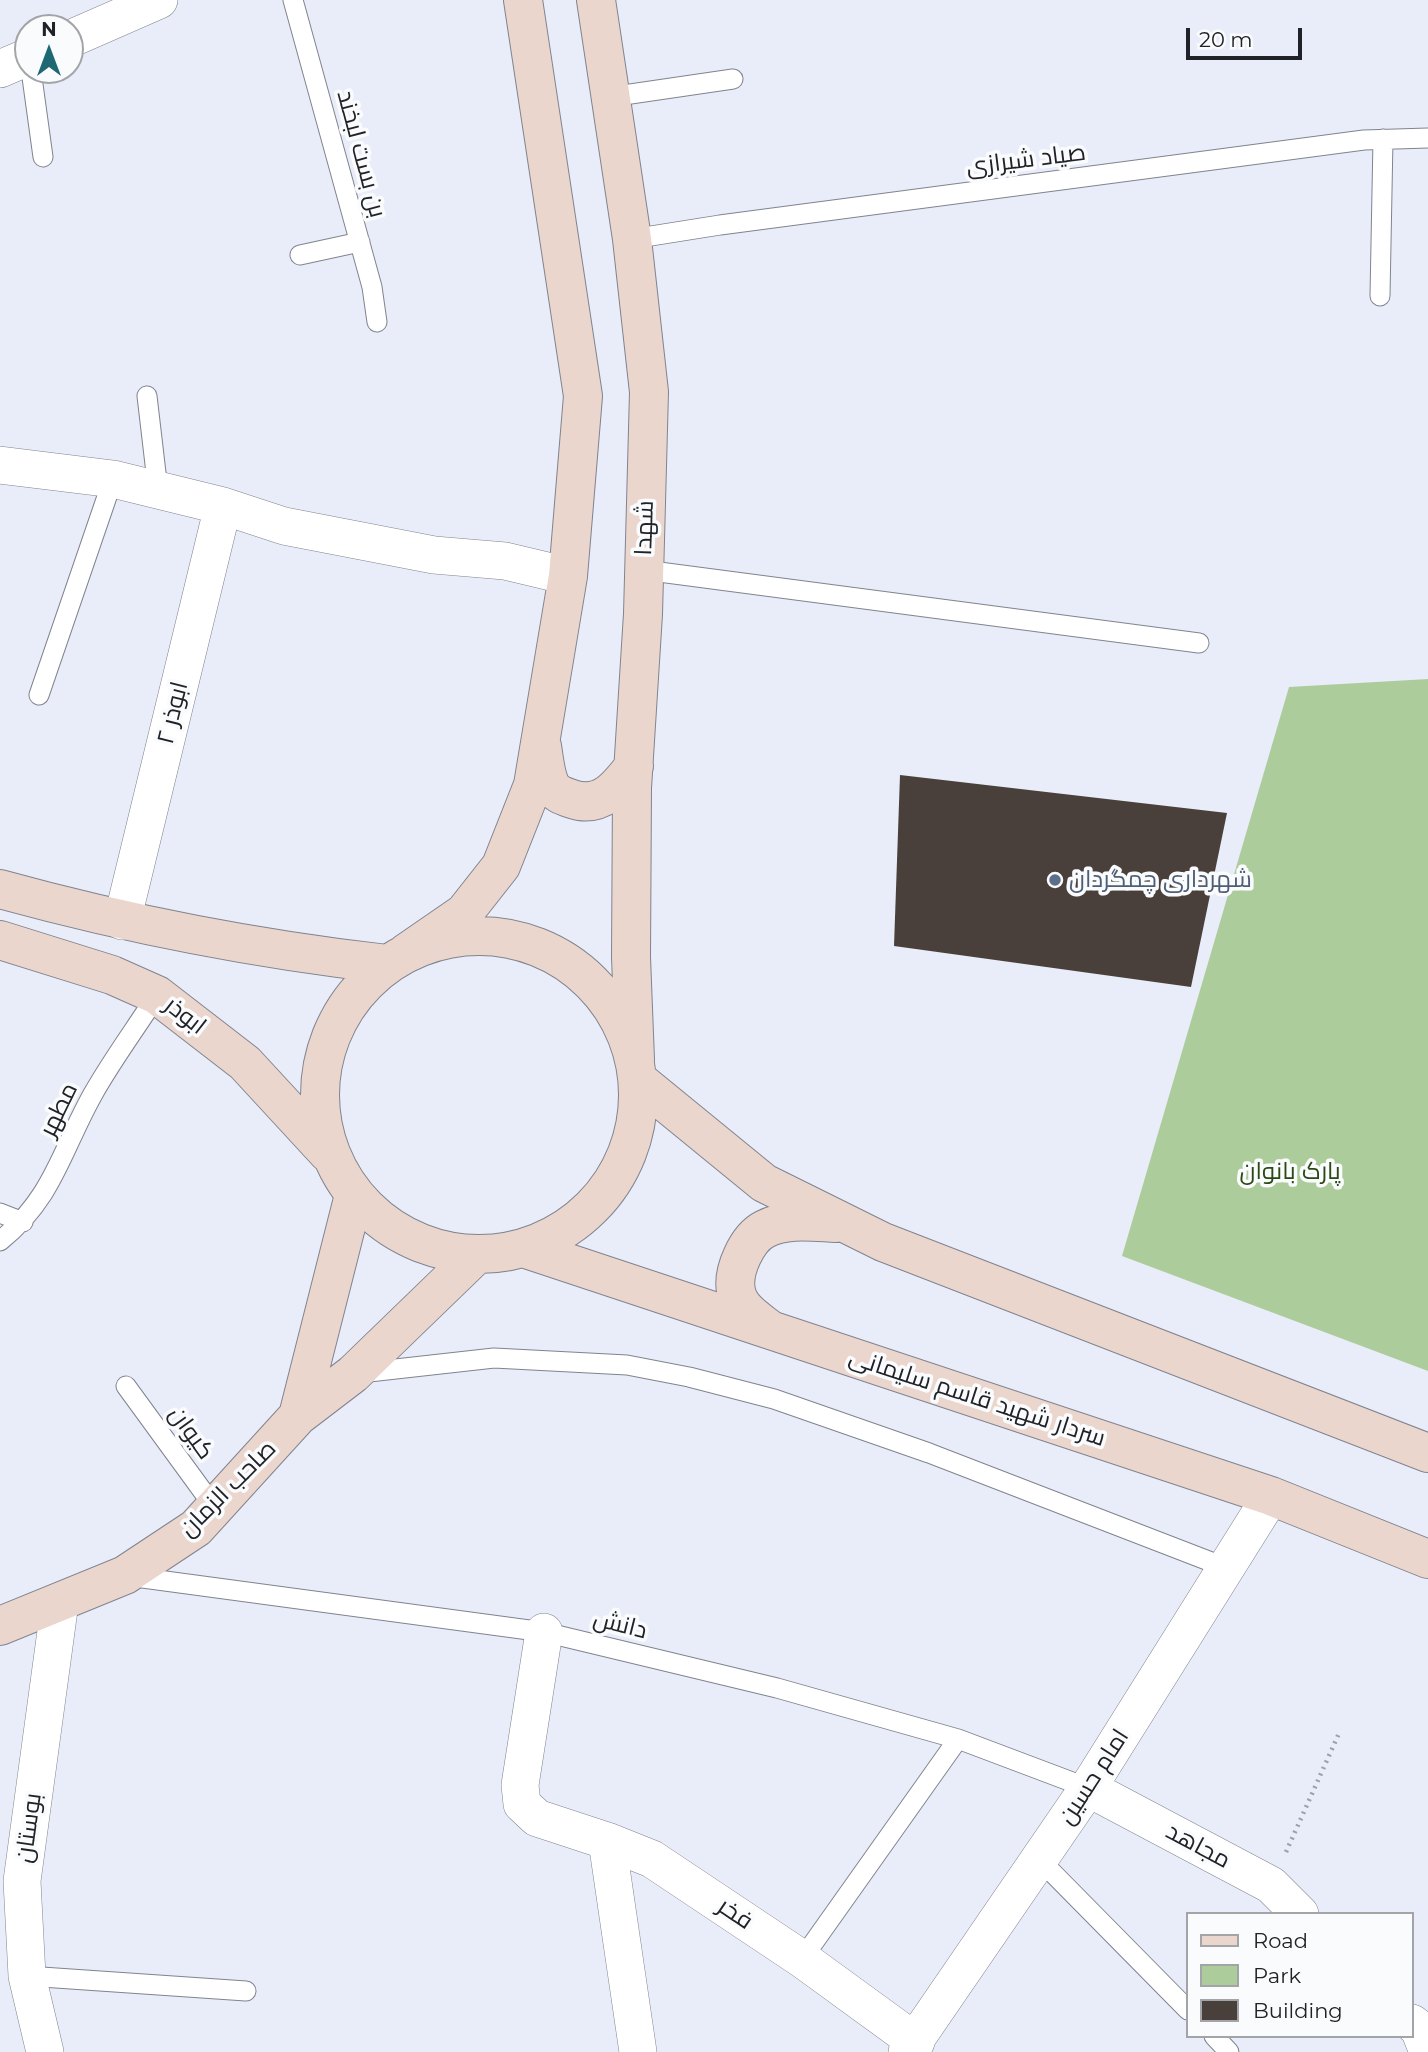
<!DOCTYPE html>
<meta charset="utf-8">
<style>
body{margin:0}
#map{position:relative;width:1428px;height:2052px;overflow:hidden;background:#e9edf9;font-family:Montserrat,sans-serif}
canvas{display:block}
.legend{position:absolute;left:1186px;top:1912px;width:228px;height:126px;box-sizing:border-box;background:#fafbfd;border:2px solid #a3a4a7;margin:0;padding:9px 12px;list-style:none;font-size:21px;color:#212227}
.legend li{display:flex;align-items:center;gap:14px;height:35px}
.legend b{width:35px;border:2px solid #a3a4a7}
.north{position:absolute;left:14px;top:14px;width:70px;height:70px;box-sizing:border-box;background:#fafbfd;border:2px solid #a3a4a7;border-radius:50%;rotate:0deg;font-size:19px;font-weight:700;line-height:28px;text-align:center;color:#212227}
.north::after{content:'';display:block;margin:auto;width:24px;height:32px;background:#1e6873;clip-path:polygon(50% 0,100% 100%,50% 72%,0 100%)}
.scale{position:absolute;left:1186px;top:28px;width:116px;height:32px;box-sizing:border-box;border:4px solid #212227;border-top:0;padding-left:9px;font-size:21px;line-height:24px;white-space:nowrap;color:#212227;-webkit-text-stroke:5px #fafbfd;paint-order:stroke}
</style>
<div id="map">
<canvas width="1428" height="2052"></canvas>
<ul class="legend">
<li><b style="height:9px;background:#ebd6ce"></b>Road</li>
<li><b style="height:19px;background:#adcc9b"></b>Park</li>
<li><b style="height:19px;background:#4a403b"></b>Building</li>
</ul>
<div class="north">N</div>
<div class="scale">20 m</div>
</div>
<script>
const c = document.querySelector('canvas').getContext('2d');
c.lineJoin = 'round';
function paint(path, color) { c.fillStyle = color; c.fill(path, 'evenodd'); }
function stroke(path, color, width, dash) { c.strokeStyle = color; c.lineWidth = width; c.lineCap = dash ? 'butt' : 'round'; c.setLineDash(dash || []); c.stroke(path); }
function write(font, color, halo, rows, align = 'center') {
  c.font = font + ' Montserrat,Cairo,sans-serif'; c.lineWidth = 7; c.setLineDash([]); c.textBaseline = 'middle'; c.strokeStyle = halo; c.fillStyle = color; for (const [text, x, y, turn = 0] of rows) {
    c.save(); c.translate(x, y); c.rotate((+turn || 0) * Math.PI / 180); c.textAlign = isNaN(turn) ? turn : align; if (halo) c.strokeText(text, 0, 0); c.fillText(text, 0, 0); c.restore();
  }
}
paint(new Path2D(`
 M1428 679V1371L1122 1256 1289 687Z`), '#adcc9b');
paint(new Path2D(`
 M900 775 1227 813 1191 987 894 946Z`), '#4a403b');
const lane = new Path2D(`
 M293 0 372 287 377 322
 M31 70 43 157
 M610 97 733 79
 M632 239 720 225 1364 140 1428 138
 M300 255 360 242
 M1380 296 1383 139
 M147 396 158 490
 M644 570 1199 643
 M39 695 113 479
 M0 1213 23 1222
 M0 1241C54 1197 61 1151 93 1094 112 1060 136 1028 157 995
 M360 1373 494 1358 627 1365 689 1377 774 1399 929 1453 1227 1568
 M126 1386 215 1508
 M128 1576 544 1632 777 1688 958 1739 1088 1788
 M1039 1859 1188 2010
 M802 1959 958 1739
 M27 1976 246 1991
 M1214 2036 1229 2052`);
const street = new Path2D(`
 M70 39 159 0
 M0 69 28 57
 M0 465 113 479 223 506 284 526 434 555 505 561 568 576
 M122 921 223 506
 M544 1632 520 1785 522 1804 537 1818 607 1841 652 1859 802 1959 916 2042
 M1088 1788 1271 1885 1300 1914
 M607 1841 638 2052
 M1412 2023 1419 2029 1428 2052
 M45 2052 27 1976 22 1881 60 1602
 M907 2052 1088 1788 1271 1496`);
const secondary = new Path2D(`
 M596 0 632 239 649 392 643 614 632 788 631 957 635 1060
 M542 746C544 758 545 773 550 784 554 793 563 796 572 799 601 809 618 787 634 766
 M0 889C127 924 255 949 387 964
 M320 1095a159 159 0 1 1 318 0a159 159 0 1 1-318 0Z
 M0 940 112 975 157 995 245 1063 328 1153
 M406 953 464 913 501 866 533 785 568 576 583 396 523 0
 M638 1080 764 1183 883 1242 1428 1453
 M523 1248 1271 1496 1428 1559
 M768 1328C755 1318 739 1308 736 1291 732 1271 747 1238 765 1229 786 1218 813 1222 836 1223
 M298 1416 354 1195
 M0 1626 125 1575 196 1528 298 1416 353 1374 476 1255`);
stroke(lane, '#80848e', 21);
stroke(street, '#80848e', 38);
stroke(secondary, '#80848e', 40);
stroke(new Path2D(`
 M1286 1852 1340 1731`), '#9da0aa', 4.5, [2, 5]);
stroke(lane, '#fff', 19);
stroke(street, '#fff', 37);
stroke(secondary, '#ebd6ce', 38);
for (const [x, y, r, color] of [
 [1055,880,7,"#5c6f8a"]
]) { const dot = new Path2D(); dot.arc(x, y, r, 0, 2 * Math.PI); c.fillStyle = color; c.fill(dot); stroke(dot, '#fafbfd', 2.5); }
write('24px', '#212227', '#fafbfd', [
 ["بن بست لبخند",361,154,75],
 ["صیاد شیرازی",1026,160,-7],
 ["شهدا",645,528,-88],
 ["ابوذر ۲",173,713,-76],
 ["ابوذر",185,1016,38],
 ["مطهر",59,1110,-64],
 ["سردار شهید قاسم سلیمانی",977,1398,18],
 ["کیوان",191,1433,54],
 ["صاحب الزمان",228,1489,-45],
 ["دانش",620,1625,14],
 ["امام حسین",1094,1777,-57],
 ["بوستان",29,1828,-82],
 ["مجاهد",1198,1846,28],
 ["فخر",735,1914,34]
]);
write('24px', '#4e5e75', '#fafbfd', [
 ["شهرداری چمگردان",1069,880]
], 'left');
write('24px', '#2b4913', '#fafbfd', [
 ["پارک بانوان",1290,1172]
]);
</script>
